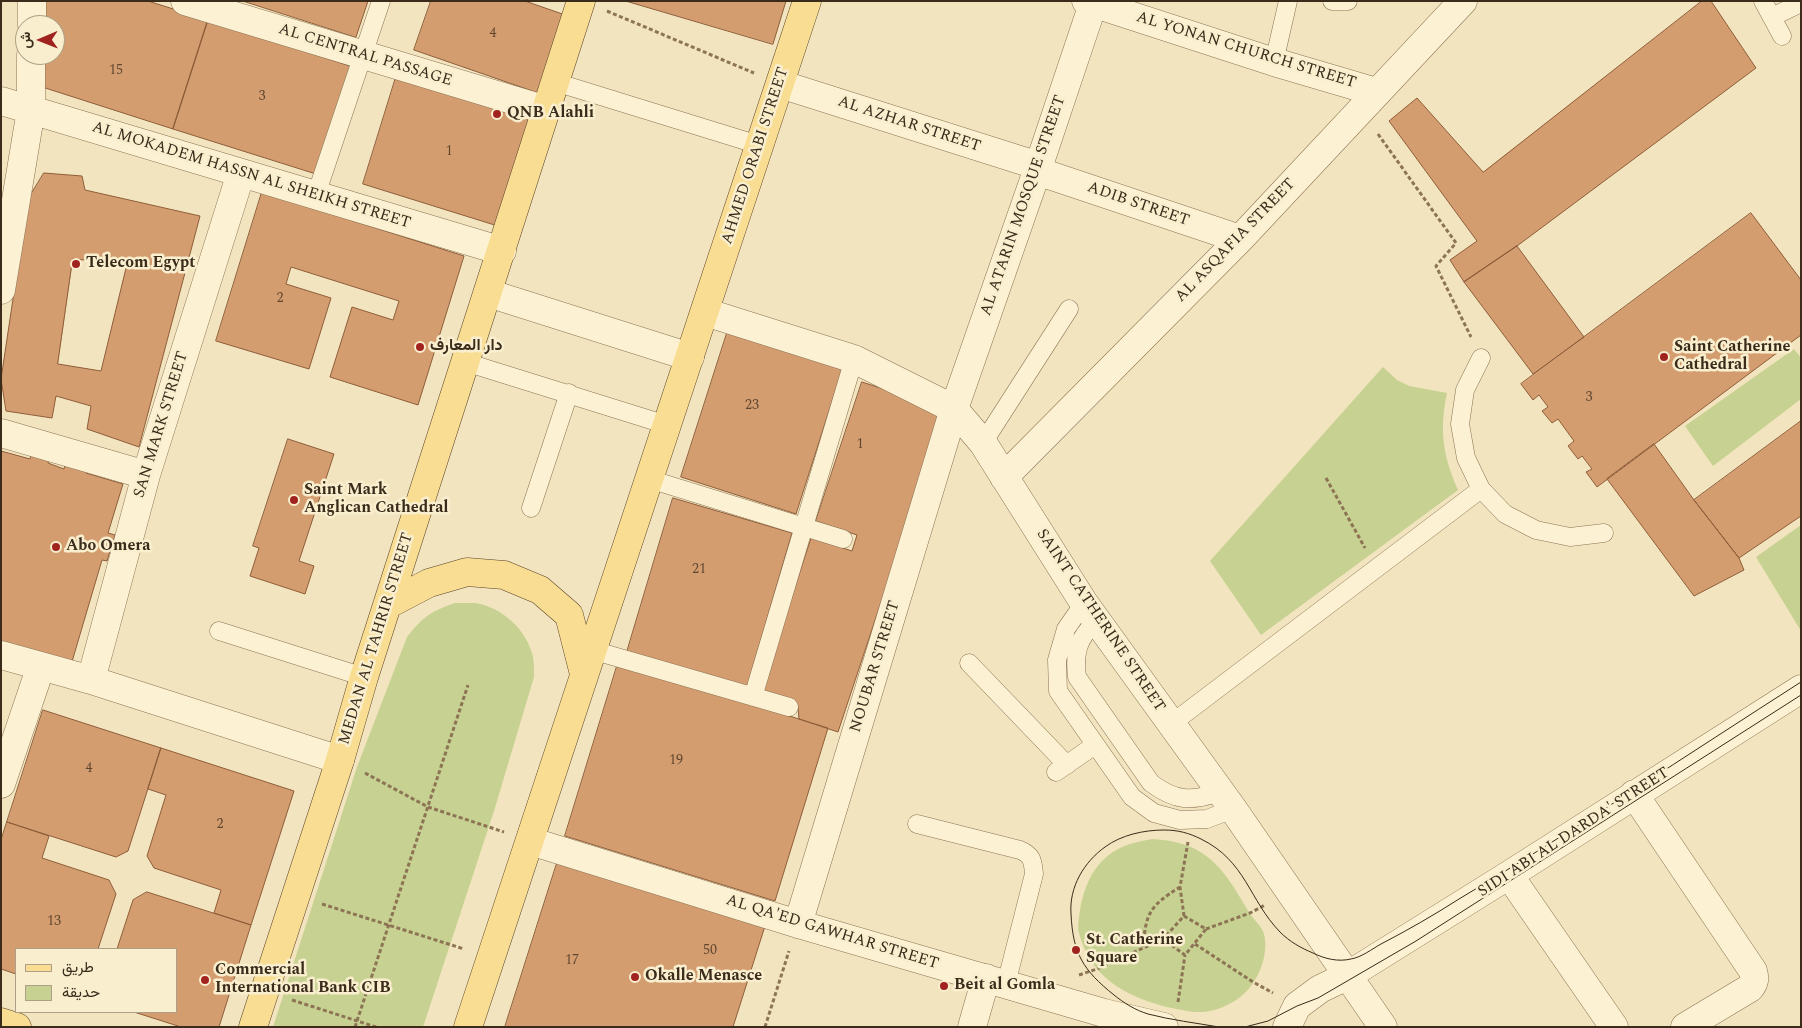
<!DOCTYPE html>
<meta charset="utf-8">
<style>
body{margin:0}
#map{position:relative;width:1802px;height:1028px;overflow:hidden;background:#f2e4be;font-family:Spectral,Vazirmatn,serif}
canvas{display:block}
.frame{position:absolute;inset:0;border:2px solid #3a2b1b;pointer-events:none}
.legend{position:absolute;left:15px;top:948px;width:162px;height:65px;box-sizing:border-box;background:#f9eece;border:1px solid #ada086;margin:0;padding:6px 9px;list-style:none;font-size:15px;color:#3a2b1b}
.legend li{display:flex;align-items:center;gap:10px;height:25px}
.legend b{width:25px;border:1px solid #ada086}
.north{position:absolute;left:15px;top:15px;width:50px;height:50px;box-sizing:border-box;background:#f9eece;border:1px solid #ada086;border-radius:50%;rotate:269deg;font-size:14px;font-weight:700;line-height:20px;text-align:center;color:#3a2b1b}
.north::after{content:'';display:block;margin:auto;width:18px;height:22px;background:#a1231f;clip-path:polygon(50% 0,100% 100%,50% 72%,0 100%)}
</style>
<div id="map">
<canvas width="1802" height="1028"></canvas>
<div class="frame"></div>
<ul class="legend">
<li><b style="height:6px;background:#f9dd92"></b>طريق</li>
<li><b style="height:14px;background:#c7d191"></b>حديقة</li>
</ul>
<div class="north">ش</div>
</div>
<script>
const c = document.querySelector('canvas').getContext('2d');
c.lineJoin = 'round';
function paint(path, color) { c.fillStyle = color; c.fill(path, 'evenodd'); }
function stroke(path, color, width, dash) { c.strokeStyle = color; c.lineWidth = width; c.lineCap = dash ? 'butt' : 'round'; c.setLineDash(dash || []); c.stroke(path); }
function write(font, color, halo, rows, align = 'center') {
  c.font = font + ' Spectral,Vazirmatn,serif'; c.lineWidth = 5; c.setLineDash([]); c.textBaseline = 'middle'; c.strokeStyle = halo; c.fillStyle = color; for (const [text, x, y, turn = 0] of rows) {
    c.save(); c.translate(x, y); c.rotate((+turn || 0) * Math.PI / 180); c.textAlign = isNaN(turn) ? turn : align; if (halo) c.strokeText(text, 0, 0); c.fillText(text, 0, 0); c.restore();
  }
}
paint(new Path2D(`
 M1794 349 1801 358V399L1713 466 1685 426Z
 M1383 367 1397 380 1409 386 1447 393C1439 430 1443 456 1458 490L1261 635 1210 561Z
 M1801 525V631L1756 557Z
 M455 603C462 603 469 603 475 603 502 607 527 630 533 657 534 663 534 670 534 677L494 811 423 1027H273L357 767 407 637C423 617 431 611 455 603Z
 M1152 839C1169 840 1187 843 1202 853 1225 868 1237 893 1251 915 1255 921 1262 927 1264 934 1270 958 1255 990 1233 1002 1207 1016 1195 1013 1167 1007 1141 1000 1117 991 1098 970 1090 961 1082 945 1079 933 1077 927 1079 917 1080 910 1085 883 1095 860 1122 847 1131 843 1142 841 1152 839Z`), '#c7d191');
const building = new Path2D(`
 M45 1H148L208 20 173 129 39 86 41 55H55V25H43Z
 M243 1H368L356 37Z
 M431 1H525L571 17 544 95 414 50Z
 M626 1H786L773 44Z
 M1702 1H1711L1756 68 1517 246 1464 282 1450 260 1477 241 1389 121 1417 98 1483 172Z
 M208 20 350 66 316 174 173 129Z
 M396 77 534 120 501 227 363 184Z
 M44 173 82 176 85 190 200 216 139 447 87 429 91 406 56 396 52 418 6 411 1 379 28 199ZM73 259 127 264 101 371 58 364Z
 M262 192 464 256 418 405 330 377 352 307 393 320 399 301 291 267 286 284 331 298 309 369 216 341Z
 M1751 213 1801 280V335L1597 487 1586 472 1592 469 1582 456 1578 459 1568 446 1574 441 1558 419 1552 423 1542 411 1548 407 1539 395 1533 400 1521 384Z
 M1517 246 1584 337 1533 374 1464 282Z
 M728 330 843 367 796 514 681 477Z
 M862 382 945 409 838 732 799 719 798 707 760 694 811 538 852 551 857 535 816 521Z
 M1801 421V516L1739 558 1694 500Z
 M288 439 334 454 299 561 314 566 305 594 250 576 259 548 253 546Z
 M1654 444 1694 500 1739 558 1744 570 1694 596 1607 479Z
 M1 451 30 459 32 451 50 457 48 463 64 469 66 460 88 467 86 473 123 484 108 533 115 535 107 561 102 560 71 665 1 645Z
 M673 498 792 533 747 687 627 652Z
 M618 663 828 728 775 901 565 836Z
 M43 710 161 748 128 851 116 857 7 822Z
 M161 748 294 791 251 925 214 913 221 890 154 868 147 856 166 795 148 789Z
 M7 822 49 836 42 858 109 880 116 894 98 949H16V974L1 969V840Z
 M558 860 765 926 733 1027H505Z
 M147 892 251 925 219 1027H181L134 1012H176V949H117L133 900Z`);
paint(building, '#d49d70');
stroke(building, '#8d5d39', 1);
const lane = new Path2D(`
 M1332 1H1348
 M1763 1 1782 36
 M1772 17 1801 3
 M1274 62 1288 1
 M555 82 759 145
 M316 195 381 1
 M1481 358 1465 390 1460 424 1466 458 1481 489 1505 514 1536 530 1570 537 1604 533
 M465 362 667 425
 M983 443 1069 309
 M649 479 843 539
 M531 508 569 393
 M1084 603 1066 629 1057 660 1058 691 1132 797 1154 813 1180 820 1207 819 1233 809
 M1096 621C1078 639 1074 651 1077 677L1151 783C1175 801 1191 802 1220 792
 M219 631 364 677
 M592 650 789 707
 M969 663 1067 765
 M753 697 854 359
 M1171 724 1481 489
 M1056 772 1095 745
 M917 824 1020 850C1032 855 1033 861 1034 874L1006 984`);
const street = new Path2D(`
 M185 1 546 110
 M1086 1 1274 62 1376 92
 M32 25V1
 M780 84 1039 166
 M1 101 502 251
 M1037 171 1240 239
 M1 290 31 110V55
 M488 293 690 357
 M705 312 854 359 954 409 983 443 1084 603 1233 809 1383 1027
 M1 433 146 475
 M1004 477 1240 239 1463 1
 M1 655 91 680 340 760
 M91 680 146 475 241 173
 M1 784 41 666
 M1634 794 1753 971C1755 978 1755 982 1750 988L1685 1027
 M530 841 798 924 1104 1013 1164 1027
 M1509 875 1614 1027
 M798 924 954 409 1037 171 1094 1
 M972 1027 986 978
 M1287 1027 1297 1006 1320 989 1347 976 1509 875 1801 689`);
const primary = new Path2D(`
 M387 605 429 583 467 572 504 575 540 590 569 615 584 674
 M1 1022 17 1027
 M253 1027 340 760 364 677 581 1
 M468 1027 807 1`);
stroke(lane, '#8c7455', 19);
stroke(street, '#8c7455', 29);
stroke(primary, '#59422a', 29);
stroke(new Path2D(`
 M607 11 754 73
 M1378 134 1456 243 1436 266 1471 337
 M1326 478 1365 548
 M365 773 428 807 504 832
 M322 904 464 949
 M1184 916 1206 929 1185 955 1163 939Z
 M1184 916 1180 887 1188 842
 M1206 929 1250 913 1265 905
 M1195 944 1253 982 1273 993
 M1143 947C1146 912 1150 906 1180 887
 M1079 975 1097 969 1163 939
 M292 1000 376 1027
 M1178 1002 1185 955
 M355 1027 468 685
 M765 1027 789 951`), '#8c7455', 3, [4, 2.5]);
stroke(lane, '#fcf1d2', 18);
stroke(street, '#fcf1d2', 28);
stroke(primary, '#f9dd92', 28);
stroke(new Path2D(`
 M1219 1027C1196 1023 1171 1020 1148 1014 1135 1010 1124 1003 1114 995 1083 970 1073 954 1071 914 1069 887 1084 862 1105 847 1121 835 1144 830 1164 830 1178 830 1189 833 1201 839 1246 861 1249 900 1280 932 1290 942 1301 948 1313 953 1325 959 1338 962 1351 959 1362 957 1372 949 1381 944 1408 930 1434 915 1459 899 1575 830 1687 755 1801 682
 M1245 1027 1268 1021 1297 1006 1318 998 1416 941 1801 695`), '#3a2b1b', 1);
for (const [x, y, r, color] of [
 [497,114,5,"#a1231f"],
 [76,264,5,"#a1231f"],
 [420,347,5,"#a1231f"],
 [1664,357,5,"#a1231f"],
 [294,500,5,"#a1231f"],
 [56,547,5,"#a1231f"],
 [1076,950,5,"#a1231f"],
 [635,977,5,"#a1231f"],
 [205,980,5,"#a1231f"],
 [944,986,5,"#a1231f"]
]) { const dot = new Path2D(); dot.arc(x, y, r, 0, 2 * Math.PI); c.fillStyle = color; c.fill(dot); stroke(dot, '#f9eece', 2); }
write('14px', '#604830', null, [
 ["4",493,34],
 ["15",116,71],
 ["3",262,97],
 ["1",449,152],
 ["2",280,299],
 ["3",1589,398],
 ["23",752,406],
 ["1",860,445],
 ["21",699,570],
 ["19",676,761],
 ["4",89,769],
 ["2",220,825],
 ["13",54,922],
 ["50",710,951],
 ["17",572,961]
]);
write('16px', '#3a2b1b', '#f9eece', [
 ["AL YONAN CHURCH STREET",1246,51,17],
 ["AL CENTRAL PASSAGE",365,56,17],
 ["AL AZHAR STREET",909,125,18],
 ["AHMED ORABI STREET",756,156,-72],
 ["AL MOKADEM HASSN AL SHEIKH STREET",251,176,17],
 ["ADIB STREET",1138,205,19],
 ["AL ATARIN MOSQUE STREET",1024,206,-71],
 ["AL ASQAFIA STREET",1236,241,-46],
 ["SAN MARK STREET",162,425,-73],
 ["SAINT CATHERINE STREET",1100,621,56],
 ["MEDAN AL TAHRIR STREET",377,639,-73],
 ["NOUBAR STREET",876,667,-73],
 ["SIDI ABI AL DARDA' STREET",1574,833,-33],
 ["AL QA'ED GAWHAR STREET",832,933,17]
]);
write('bold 16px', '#3a2b1b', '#f9eece', [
 ["QNB Alahli",507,114],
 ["Telecom Egypt",86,264],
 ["دار المعارف",430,347],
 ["Saint Catherine",1674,348],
 ["Cathedral",1674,366],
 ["Saint Mark",304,491],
 ["Anglican Cathedral",304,509],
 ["Abo Omera",66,547],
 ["St. Catherine",1086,941],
 ["Square",1086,959],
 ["Commercial",215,971],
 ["International Bank CIB",215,989],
 ["Okalle Menasce",645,977],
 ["Beit al Gomla",954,986]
], 'left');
</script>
